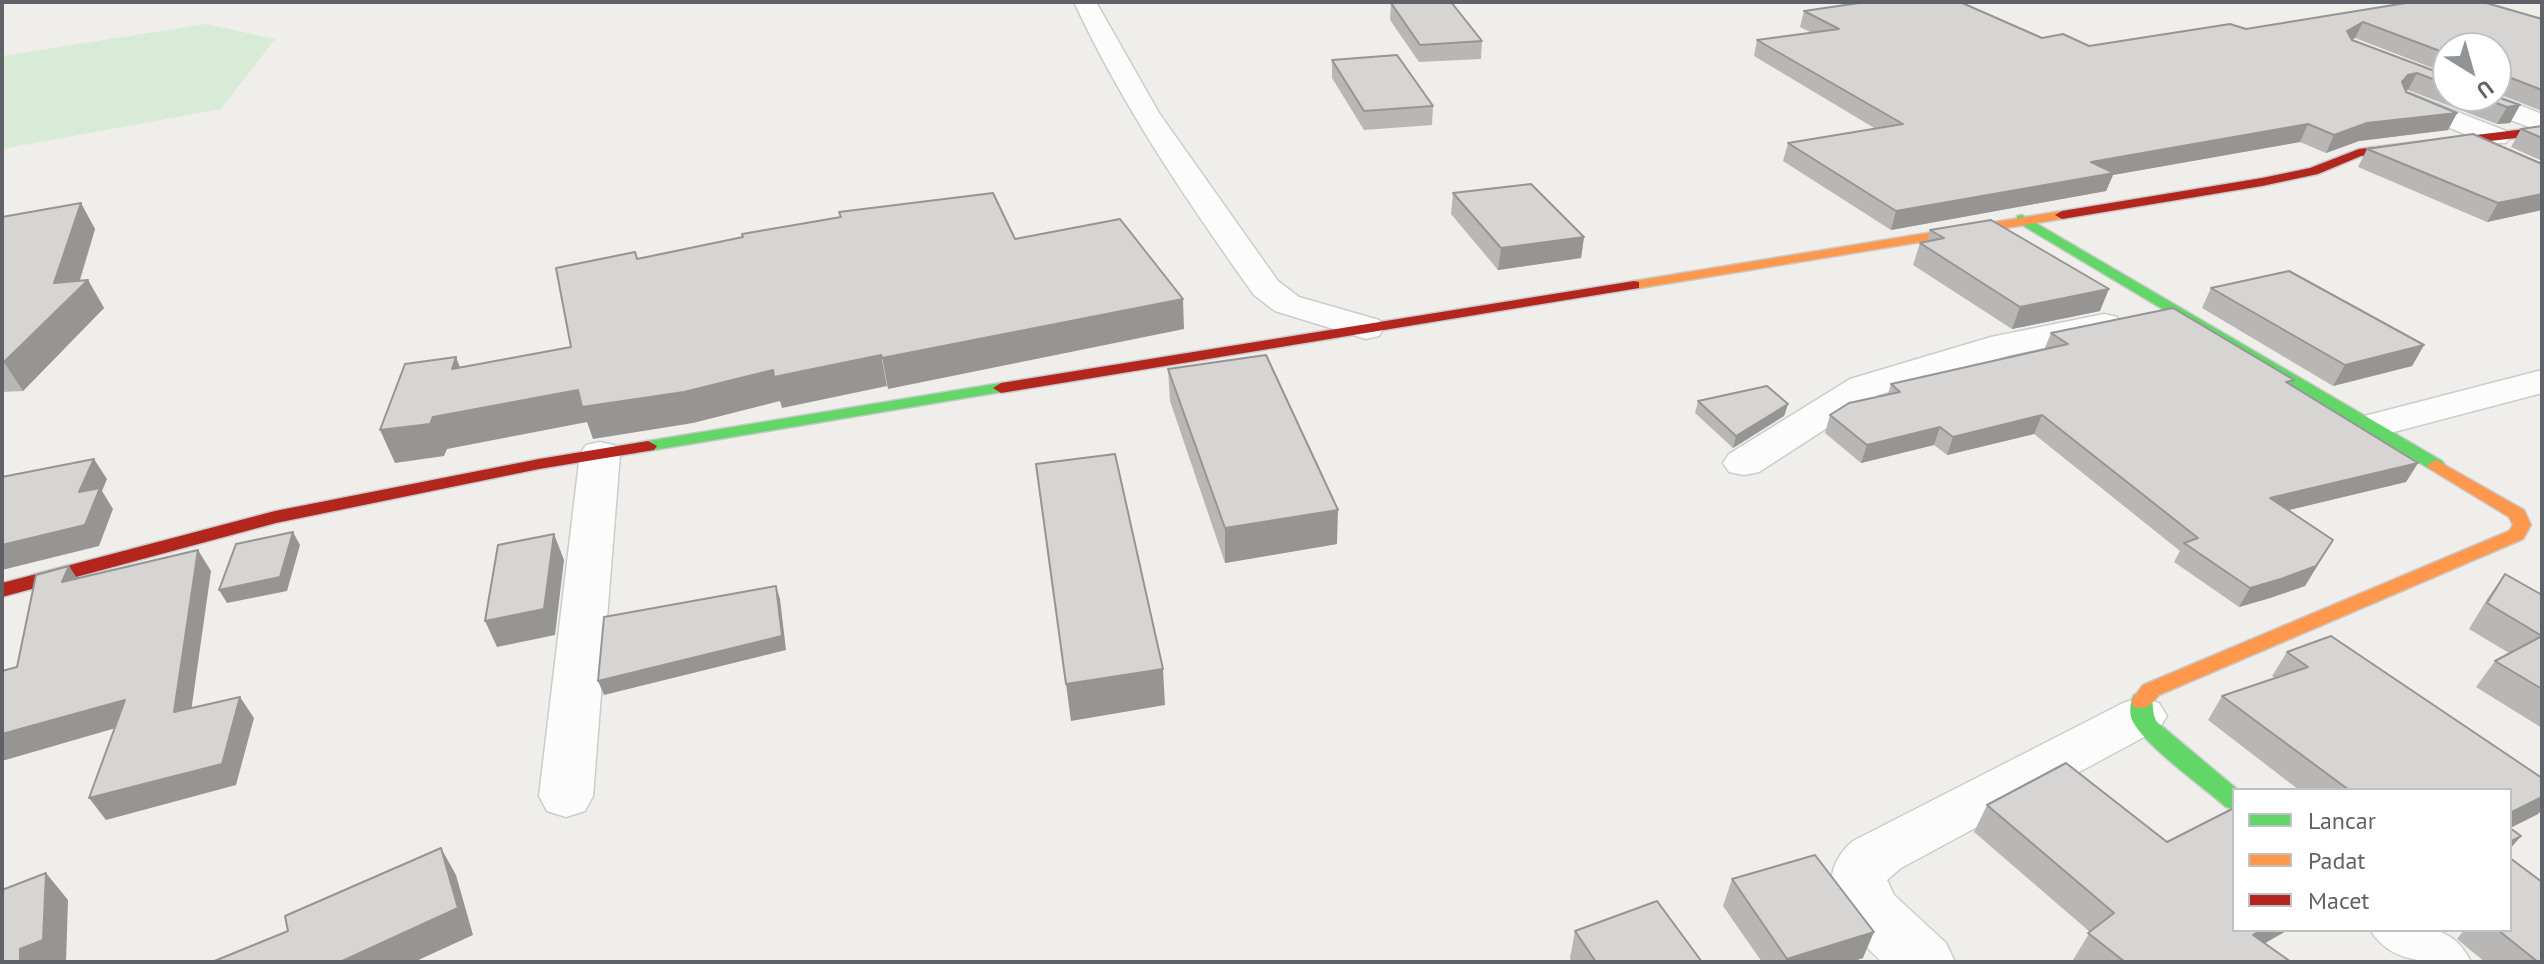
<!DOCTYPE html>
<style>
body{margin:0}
#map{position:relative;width:2544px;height:964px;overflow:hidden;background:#efeeea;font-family:"PT Sans",sans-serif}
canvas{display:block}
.frame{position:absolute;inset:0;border:4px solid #5f6368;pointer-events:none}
.legend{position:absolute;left:2232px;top:788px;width:280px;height:144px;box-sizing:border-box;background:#fff;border:2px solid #bfc1c3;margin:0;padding:10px 14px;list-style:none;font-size:24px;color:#5f6368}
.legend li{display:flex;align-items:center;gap:16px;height:40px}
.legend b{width:40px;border:2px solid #bfc1c3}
.north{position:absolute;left:2432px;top:32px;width:80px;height:80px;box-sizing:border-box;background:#fff;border:2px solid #bfc1c3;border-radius:50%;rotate:143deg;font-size:22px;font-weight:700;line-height:32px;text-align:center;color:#5f6368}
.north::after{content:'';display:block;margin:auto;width:28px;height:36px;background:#919496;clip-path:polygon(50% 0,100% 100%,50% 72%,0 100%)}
</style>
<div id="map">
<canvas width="2544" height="964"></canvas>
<div class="frame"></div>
<ul class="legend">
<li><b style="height:10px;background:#63d668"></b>Lancar</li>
<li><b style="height:10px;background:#ff974d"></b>Padat</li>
<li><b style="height:10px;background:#b3261e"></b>Macet</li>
</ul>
<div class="north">U</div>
</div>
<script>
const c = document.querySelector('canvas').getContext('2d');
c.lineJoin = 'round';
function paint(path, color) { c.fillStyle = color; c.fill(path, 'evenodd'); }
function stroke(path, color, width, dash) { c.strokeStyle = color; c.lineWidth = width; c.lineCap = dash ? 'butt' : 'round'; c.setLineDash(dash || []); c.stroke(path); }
paint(new Path2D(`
 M206 24 275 39 221 109 2 149V56Z`), '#d8ebd6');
const street = new Path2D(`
 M1074 2H1096L1159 113 1278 281 1299 297 1379 320 1384 328 1379 336 1366 339 1275 311 1254 295C1187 201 1123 107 1074 2Z
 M2409 93 2506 131 2510 137 2506 143H2486L2400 107 2396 101 2400 95Z
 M2460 96H2496L2542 114V132L2464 102Z
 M2104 314 2117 317 2122 325 2117 333 2011 355 1878 395 1759 472 1744 475 1729 472 1723 463 1729 454 1850 379 1991 337Z
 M2542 370V393L2367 439 2353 435 2347 427 2353 419Z
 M600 442 614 445 620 454 593 796 585 811 566 817 547 811 539 796 580 454 586 445Z
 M2141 697 2159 703 2167 716 2159 729 1901 868 1887 880 1894 895 1946 943 1955 962H1882C1849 930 1805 882 1853 841L2123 703Z
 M2370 930C2413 930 2449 917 2471 962 2426 962 2392 964 2370 930Z`);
const fast = new Path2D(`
 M2022 215 2442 461 2445 465 2436 470 2430 469 2017 222V216Z
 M1001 383 1007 385 1009 388 1007 391 648 451 639 446 648 441Z
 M2142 693 2150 695C2155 705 2151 713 2157 722L2238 790H2234V809L2226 807C2202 786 2144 745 2132 720 2129 712 2130 703 2134 695Z`);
const slow = new Path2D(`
 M2062 211 2069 215 2067 218 1634 289 1627 285 1634 281Z
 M2436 460 2524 510 2531 525 2523 539 2159 695C2151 705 2147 710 2134 707L2131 701 2143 685 2509 531 2513 525 2509 517 2430 469 2427 465Z`);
const jam = new Path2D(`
 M2542 127V135L2361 156 2318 174 2262 186 2062 219 2055 215 2062 211 2262 178 2310 168 2359 149Z
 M1634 281 1639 282V288L1001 393 993 388 1001 383Z
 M648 441 657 446 654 450 539 469 276 523 2 597V583L275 511 539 459Z`);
stroke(street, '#cbcccc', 3);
stroke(fast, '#cacacb', 3);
stroke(slow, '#cacacb', 3);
stroke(jam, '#cacacb', 3);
paint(street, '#fdfcfc');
paint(fast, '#63d668');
paint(slow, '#ff974d');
paint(jam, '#b3261e');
paint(new Path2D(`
 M2412 2 2542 19V111L2496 93V48H2448V74L2355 38 2352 40 2448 76V96H2494L2520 105 2510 123 2497 124 2408 90 2406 91 2457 113 2448 130 2359 141 2326 153 2300 142 2113 175 2106 191 1891 230 1783 161 1788 143 1876 129 1754 56 1757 40 1812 33 1800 27 1804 11 2042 38 2089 46 2246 29Z
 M1391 3 1482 41 1481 59 1419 62 1390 20Z
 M1332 60 1433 106 1432 125 1364 130 1332 78Z
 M2542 126V161L2511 147 2521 129Z
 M2367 149 2542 164V210L2487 222 2358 167Z
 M1453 193 1584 237 1581 258 1498 270 1451 214Z
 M2 217 95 229 80 281 88 280 104 308 23 391 2 392Z
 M1930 230 2100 311 2012 329 1913 265 1920 243 1927 242Z
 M2211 288 2424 345 2412 366 2333 386 2202 308Z
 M2051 333 2291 385 2418 463 2406 482 2288 510 2333 540 2305 586 2270 598 2239 607 2174 562 2180 551 2034 434 1947 455 1934 445 1861 463 1825 433 1830 415 1888 394 1891 384 2044 350Z
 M1168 369 1337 544 1225 563 1170 401Z
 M1698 401 1788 404 1784 416 1733 448 1695 413Z
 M2505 574 2542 595V728L2476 687 2495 661 2509 653 2469 629 2487 599Z
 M2287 652 2542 778V809L2538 814 2510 828V790H2299L2208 720 2222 696 2275 678 2272 676Z
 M1987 805 2291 962H2075L2073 960 2090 932 1974 832Z
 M1732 879 1863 958 1851 962H1762L1723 906Z
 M2464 930H2510L2542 962H2485L2457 939Z
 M1575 931 1702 962H1572L1570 958Z`), '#b8b7b5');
paint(new Path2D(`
 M2363 22 2355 38 2339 47 2347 31Z
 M2417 73 2408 90 2399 92 2402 82 2408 75Z
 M2520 105 2510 123 2497 124 2507 107Z
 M2457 113 2448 130 2359 141 2326 153 2334 135 2367 123Z
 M2308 124 2300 142 2113 175 2106 191 1891 230 1896 211 2091 162Z
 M2542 194V210L2487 222 2498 203Z
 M81 203 95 229 76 291 88 280 104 308 23 391 4 362 54 283Z
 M1584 237 1581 258 1498 270 1501 248Z
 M2109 289 2100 311 2012 329 2020 307Z
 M1183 299 1184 329 888 389 882 358Z
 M2424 345 2412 366 2333 386 2345 365Z
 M881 355 887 386 782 408 780 401 693 423 593 439 587 422 447 449 444 456 395 463 380 430 433 417 578 390 773 370Z
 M456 357 468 388 452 369Z
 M1788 404 1784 416 1733 448 1736 436Z
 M2042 415 2034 434 1947 455 1953 437Z
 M1940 427 1934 445 1861 463 1867 445Z
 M94 459 107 479 102 491 113 509 99 546 2 570V545L79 492Z
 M2418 463 2406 482 2260 517 2270 498Z
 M1338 510 1337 544 1225 563V528Z
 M293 532 300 545 287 591 227 603 219 590Z
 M554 534 564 560 555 635 497 647 485 621Z
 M2333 540 2305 586 2270 598 2239 607 2250 588Z
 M198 550 211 571 188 733 174 712Z
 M69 566 83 587 62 582Z
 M776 586 780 599 786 650 604 695 598 681Z
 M1163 669 1165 705 1071 721 1066 684Z
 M240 697 254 718 236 785 106 820 89 798Z
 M125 700 140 721 2 761V734Z
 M2542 797V809L2538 814 2510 828V813Z
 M2521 836 2510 849V842Z
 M441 848 456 875 473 935 414 962H340Z
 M46 873 68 900 66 962H20V949Z
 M2261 930H2288L2234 961 2253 935Z
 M1874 932 1863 958 1851 962H1786L1787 959Z`), '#969594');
const building = new Path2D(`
 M1414 2H1451L1482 41 1420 45 1391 3Z
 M1866 2H1960L2042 38 2063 34 2089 46 2230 24 2246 29 2412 2 2466 3 2483 2 2542 19V90L2506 76H2496V48H2448V54L2363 22 2347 31 2352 40 2448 76V85L2417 73 2408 75 2402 82 2406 92 2457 113 2367 123 2334 135 2308 124 2091 162 2114 173 1896 211 1788 143 1903 124 1757 40 1839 29 1804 11Z
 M1397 55 1433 106 1364 111 1332 60Z
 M2478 96H2494L2520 105 2507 107Z
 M2542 126V138L2521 129Z
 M2473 134 2542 164V194L2498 203 2367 149Z
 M1531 184 1584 237 1501 248 1453 193Z
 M993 193 1015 239 1120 219 1183 299 882 358 881 355 774 377 773 370 684 392 582 407 578 390 433 417 430 424 380 430 405 364 456 357 452 369 571 347 556 268 635 252 637 259 743 237 742 234 841 217 839 212Z
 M81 203 54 283 88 280 4 362H2V217Z
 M1991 220 2109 289 2020 307 1920 243 1944 238 1930 230Z
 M2289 271 2424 345 2345 365 2211 288Z
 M2173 308 2294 380 2286 382 2418 463 2270 498 2333 540 2316 566 2281 579 2250 588 2184 543 2198 538 2042 415 1953 437 1940 427 1867 445 1830 415 1849 403 1900 392 1891 384 2068 344 2051 333Z
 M1266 355 1338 510 1225 528 1168 369Z
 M1767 386 1788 404 1736 436 1698 401Z
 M1115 454 1163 669 1066 684 1036 464Z
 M94 459 79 492 100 488 85 525 2 545V477Z
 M293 532 280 577 219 590 236 544Z
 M554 534 544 609 485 621 498 545Z
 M198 550 174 712 240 697 222 764 89 798 125 700 2 734V671L17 667 36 575 69 566 62 582Z
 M2505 574 2542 595V636L2487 603Z
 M776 586 782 636 598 681 604 617Z
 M2331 636 2542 778V797L2510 813V790H2349L2222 696 2308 667 2287 652Z
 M2542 636V689L2495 661Z
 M2066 763 2167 842 2234 808V930H2261L2253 935 2291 962H2125L2088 933 2114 913 1987 805Z
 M2510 828 2521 836 2510 842Z
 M441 848 458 908 340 962H212L288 931 285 916Z
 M1815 855 1874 932 1787 959 1732 879Z
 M2510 858 2542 882V962H2538L2498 930H2510Z
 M46 873 43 940 20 949V962H2V890Z
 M1657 901 1702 962H1596L1575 931Z`);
paint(building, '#d6d5d3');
stroke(building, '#969594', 2);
</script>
